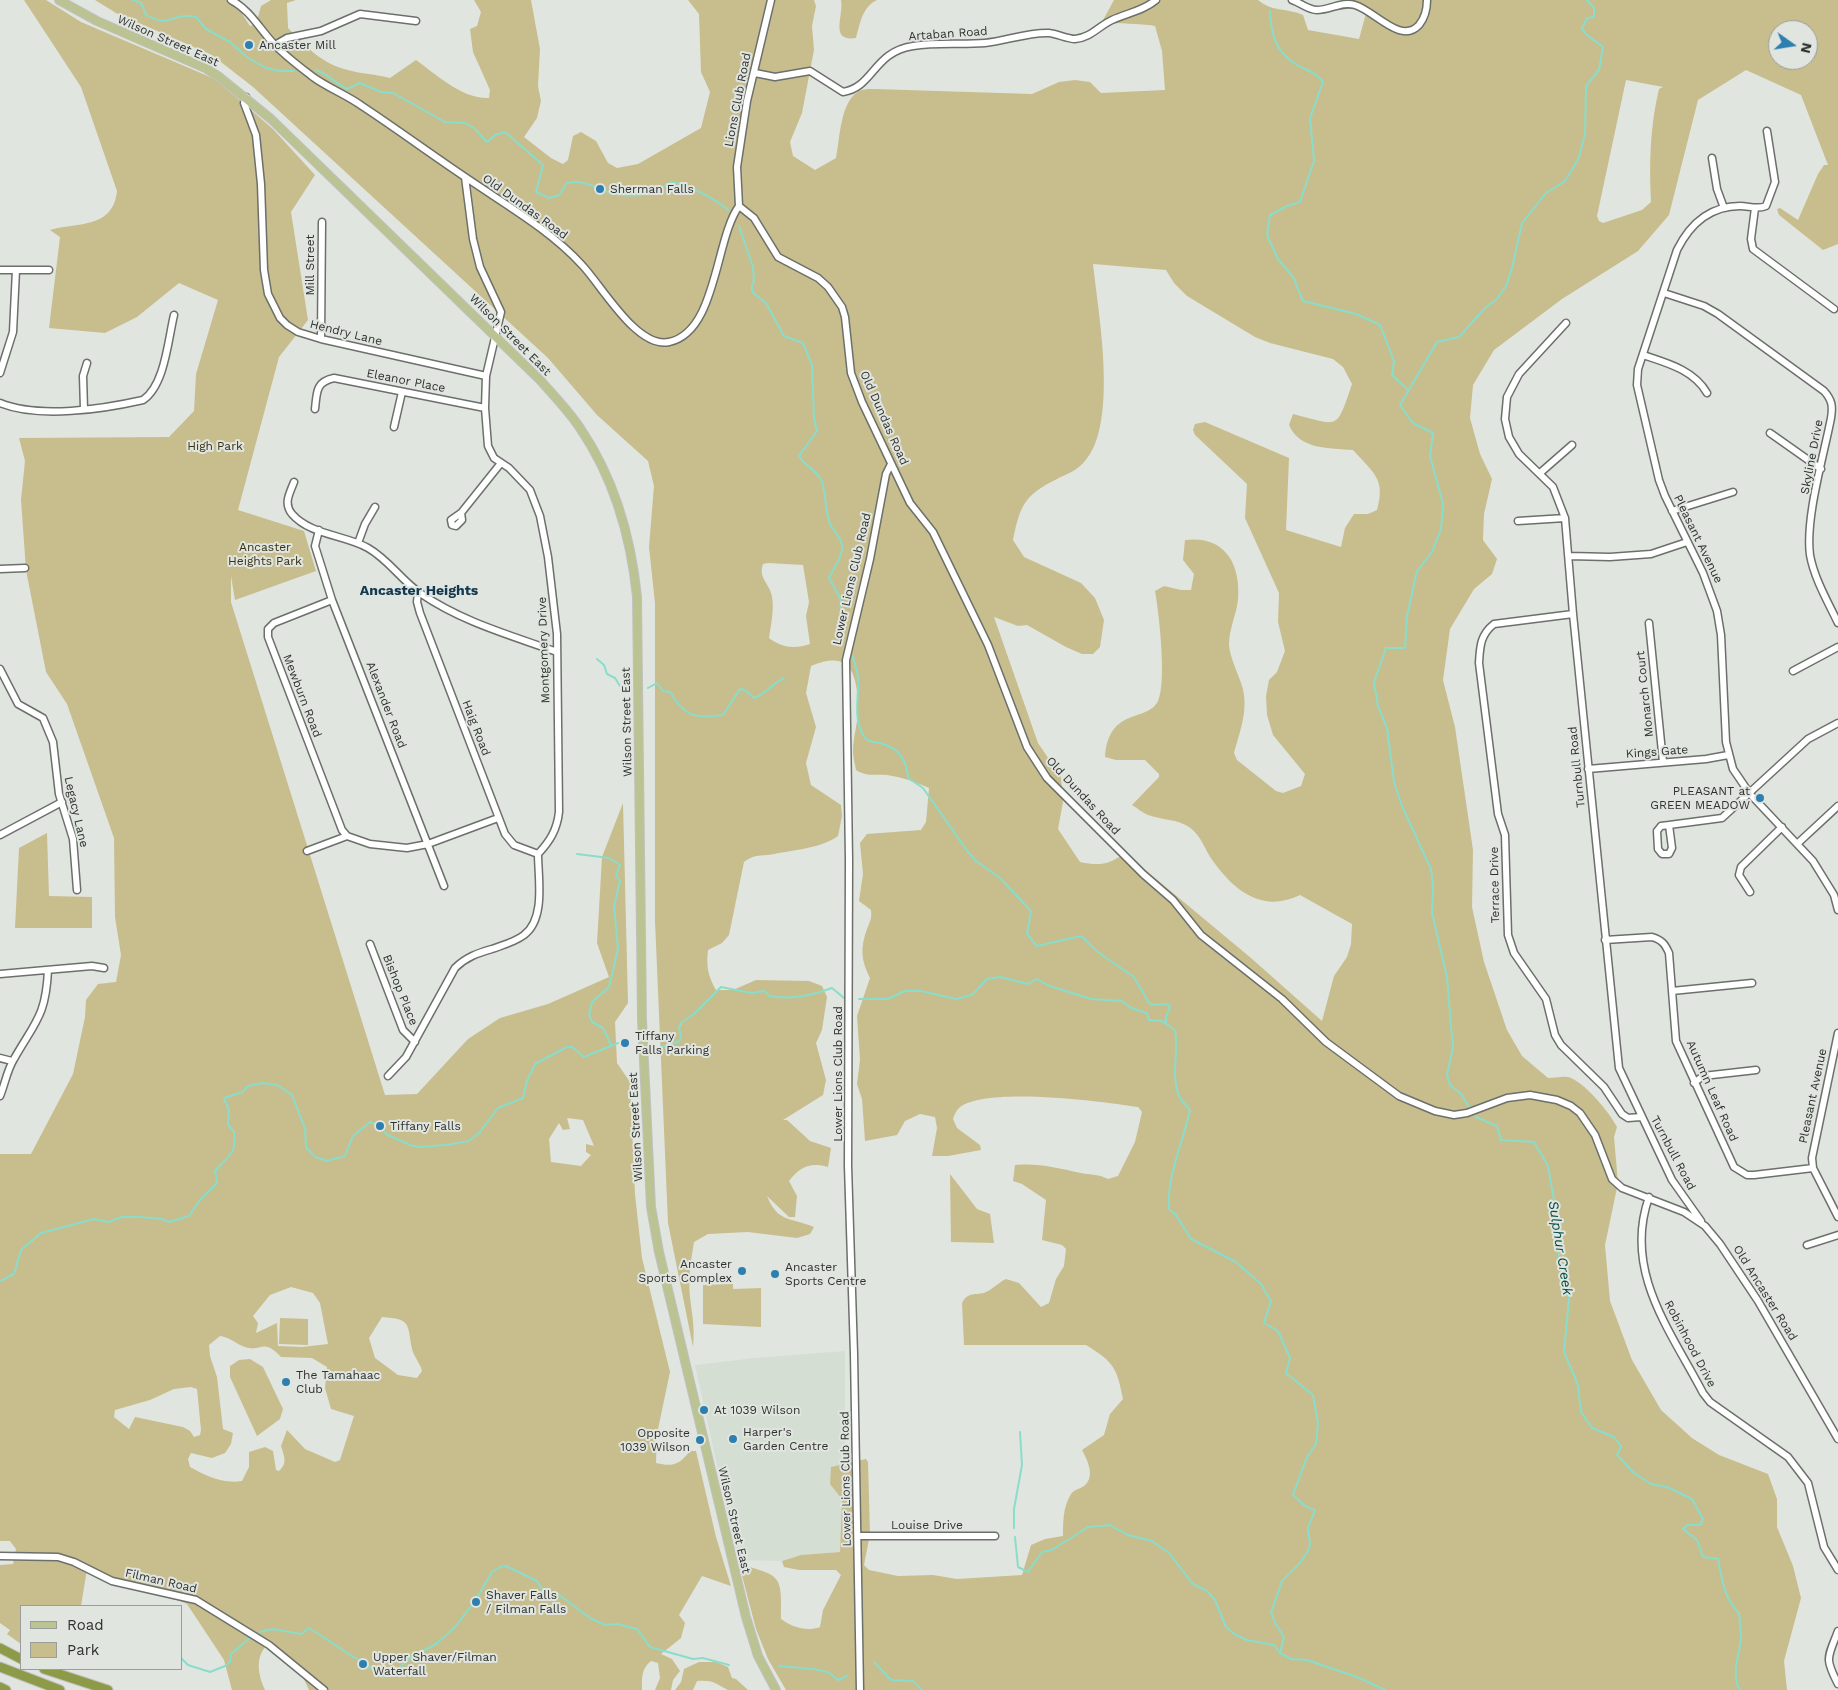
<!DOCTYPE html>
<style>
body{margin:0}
#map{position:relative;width:1838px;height:1690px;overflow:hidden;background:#e1e5e0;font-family:"Work Sans",sans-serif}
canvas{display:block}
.legend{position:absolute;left:20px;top:1605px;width:162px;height:65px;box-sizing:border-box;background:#e1e5e0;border:1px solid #9a9d99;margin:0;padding:6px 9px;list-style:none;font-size:15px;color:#2f312f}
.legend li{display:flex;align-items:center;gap:10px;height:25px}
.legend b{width:25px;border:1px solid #9a9d99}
.north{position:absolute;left:1768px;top:20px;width:50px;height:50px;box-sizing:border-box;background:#e1e5e0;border:1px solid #9a9d99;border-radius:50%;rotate:103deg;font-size:14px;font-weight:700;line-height:20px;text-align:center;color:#2f312f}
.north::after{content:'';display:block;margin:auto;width:18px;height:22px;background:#2d7fb0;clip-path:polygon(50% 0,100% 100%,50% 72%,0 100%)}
</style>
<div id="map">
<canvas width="1838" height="1690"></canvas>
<ul class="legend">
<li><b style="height:6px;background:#bbc392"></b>Road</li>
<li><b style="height:14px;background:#c8bd8d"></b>Park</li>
</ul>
<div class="north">N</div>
</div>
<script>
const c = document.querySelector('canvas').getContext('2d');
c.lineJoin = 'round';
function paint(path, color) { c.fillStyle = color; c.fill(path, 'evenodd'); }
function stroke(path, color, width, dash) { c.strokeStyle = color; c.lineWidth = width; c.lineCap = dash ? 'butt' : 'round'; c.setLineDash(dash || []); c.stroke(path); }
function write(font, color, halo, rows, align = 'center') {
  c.font = font + ' "Work Sans",sans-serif'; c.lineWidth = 4; c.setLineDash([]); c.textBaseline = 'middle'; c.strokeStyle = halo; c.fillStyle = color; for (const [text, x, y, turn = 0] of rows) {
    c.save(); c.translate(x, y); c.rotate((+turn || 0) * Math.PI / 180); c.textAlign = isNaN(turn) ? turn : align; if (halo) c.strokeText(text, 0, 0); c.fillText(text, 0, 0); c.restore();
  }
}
paint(new Path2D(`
 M845 1351V1464L831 1467 842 1499 840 1552 801 1555 782 1561 738 1560 695 1365 755 1358Z`), '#d5ded2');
paint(new Path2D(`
 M24 0H46L81 22 215 79 273 129 315 175 291 212 308 320 279 357 238 510 304 531 316 571 235 600 231 576V602L385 1095 417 1094 468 1039 500 1018 548 1004 609 977 597 943 602 857 623 803 628 1003 615 1022 617 1063 630 1082 635 1194 642 1258 670 1372 657 1434 656 1463C673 1467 679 1465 690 1451H696L716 1537 731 1586 702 1576 679 1615 685 1623 681 1638 661 1654 672 1659 680 1671 673 1680 671 1690H655L660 1678 658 1663 651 1661C641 1669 642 1678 642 1690H309L300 1671 269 1643C254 1656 258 1675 265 1690H232L224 1660 187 1604 144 1587 111 1582 87 1569 81 1606H21V1644L7 1634 10 1630 0 1623V1565L13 1564 16 1549 10 1541H0V1154H31L73 1074 85 1017 86 1000 98 984 116 982 121 955 115 917 114 838 67 704 46 672 26 570 21 500 25 461 19 438 169 437 194 411 196 374 218 300 179 283 137 317 105 333 49 328 60 237 50 230C78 222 113 229 117 191L81 87ZM567 1118 583 1120 594 1146 586 1144V1152L591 1155 581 1166 551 1162 549 1139 559 1123 563 1130 570 1129ZM291 1287 313 1293 320 1303 328 1344 302 1347 278 1346 277 1323 256 1333 258 1323 253 1316 270 1295ZM382 1317C412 1319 407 1324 412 1349 414 1357 420 1363 422 1371L417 1378 398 1375 375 1358 369 1338ZM220 1336C230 1337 236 1344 245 1347 262 1353 262 1337 281 1357L312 1358 327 1367 325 1388 331 1409 354 1416 340 1460 335 1462 305 1449 287 1430 281 1446C284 1456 288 1463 279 1471L276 1470 273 1451 265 1447 249 1452V1467L242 1481C223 1484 206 1476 190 1467L188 1459 191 1453 212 1458 225 1453 231 1444 233 1433 223 1429 217 1377 210 1356 209 1345ZM191 1387 197 1389 201 1430 200 1435 194 1437 190 1431 183 1427 135 1417 129 1429 114 1417 115 1410 150 1400 174 1389Z
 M95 0H233L250 26 256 24 261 6 271 0H296L287 3 288 28C305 46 322 64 348 70 361 74 376 74 390 78L416 60C437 75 462 99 489 98L490 90 473 52 470 29 477 26 481 12 474 0H531L540 49 538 86 541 101 537 118 524 137 551 158 563 164 568 160 573 136 581 132 596 141 608 163 617 168 638 164 701 128 710 92 701 72 699 14 688 0H814L816 6 812 26 814 50 802 113 790 142 793 156 815 170 836 158C840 138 840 102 859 91 863 89 870 89 875 89L1032 94 1059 82 1075 80 1090 82 1101 93 1165 90 1162 51 1155 26C1138 23 1120 24 1102 22L1114 0H1258C1272 12 1287 8 1303 15L1308 30 1359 39 1367 10 1353 0H1838V244L1823 250 1779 215 1777 209 1780 208 1798 220 1818 174 1824 165H1828L1801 95 1746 70 1698 100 1669 215 1638 251 1562 299 1494 350 1473 385 1470 418 1480 454 1492 479 1484 514 1483 540 1497 559 1492 574 1474 589 1450 629 1443 680 1455 727 1473 850 1472 907 1484 962 1507 1030 1522 1056 1548 1078C1554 1078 1562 1076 1568 1077 1584 1081 1610 1113 1617 1127L1614 1137 1618 1183 1605 1245 1610 1301 1632 1360 1661 1410 1692 1438 1719 1455 1768 1474 1777 1499V1527L1793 1566 1801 1598 1784 1661 1787 1690H786L768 1659 756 1629 739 1564C781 1576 782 1574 781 1619 792 1627 806 1632 820 1627L823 1610 841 1575 836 1570H799L784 1567 782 1561 801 1555 840 1552 842 1499 830 1484 831 1467 866 1459 868 1462 870 1534 864 1565 869 1570 898 1576 933 1575 957 1579 1022 1575 1031 1545 1045 1539 1063 1536C1063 1521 1063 1507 1071 1494 1075 1489 1080 1489 1084 1486 1096 1477 1087 1459 1082 1450L1104 1435 1110 1414 1123 1399C1117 1368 1114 1362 1086 1345H964L962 1303C968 1291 976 1296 986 1292 993 1289 999 1282 1006 1279L1019 1283 1041 1307 1049 1303 1056 1279 1064 1266 1066 1249 1062 1245 1042 1240 1046 1200 1022 1184 1013 1181 1015 1165C1041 1163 1056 1168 1081 1173 1091 1175 1099 1174 1108 1179L1118 1176 1135 1142 1142 1112 1138 1107C1105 1102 981 1085 958 1109 956 1111 954 1116 953 1119L957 1128 980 1145 981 1150 948 1156H932L937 1128 935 1117 920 1114 905 1121 897 1135 865 1141 862 1099 857 1084 860 1060 857 1016 870 978C861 961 860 948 867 929 870 921 872 919 871 910L859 901 863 874 860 843 867 834 921 830 926 822 929 788C915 782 902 777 887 775 875 774 867 777 856 770 855 764 853 758 853 751 853 736 859 720 858 705 857 670 848 650 811 666L806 693 816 727 806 763 811 785 841 805 842 816 838 836C822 848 793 850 774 854 760 857 756 853 744 862L729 935 722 943 708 950C706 966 708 976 716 990H733L756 980 809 981 822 986 827 997 822 1030 816 1043 826 1080 823 1095 783 1120H787L810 1141 831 1148 828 1167C810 1162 800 1167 789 1181L797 1196 795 1217H789L767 1196C778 1223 790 1217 814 1227L810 1234 797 1238 748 1232 708 1234 694 1242C691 1260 688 1278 690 1297 692 1315 695 1327 693 1347L668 1223 655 921V603L649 547 654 486 648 461 597 415 548 358 253 87 212 55 116 13ZM1778 30H1808V60H1778ZM1626 80 1663 87 1659 89C1650 126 1649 164 1651 202L1642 210 1603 223 1599 221 1597 216ZM1093 264 1166 270 1174 283 1187 296 1255 337 1270 343 1333 359 1343 367 1352 384C1336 431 1340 426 1293 414L1289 425C1300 450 1329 448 1353 450 1373 473 1386 478 1377 510L1368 514H1354L1345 528 1341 547 1286 530 1289 458 1205 422 1195 424 1193 430 1195 435 1247 484 1245 518 1279 593 1278 622 1285 651 1277 672 1269 680 1266 696 1267 715 1273 735 1305 774 1301 786 1283 793 1276 791 1237 760 1234 753C1240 731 1249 709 1242 686 1238 673 1230 658 1229 645 1229 629 1236 616 1238 600 1241 564 1225 535 1185 540L1183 560 1194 574 1191 590H1181L1164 586 1155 591C1159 612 1167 683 1158 701 1147 723 1109 706 1105 757L1116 760H1145L1159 774V777L1132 805C1137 808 1143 813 1148 815 1161 820 1178 819 1189 827 1202 836 1204 849 1213 861 1235 892 1263 913 1300 895L1352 924 1351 944 1347 957 1334 976 1322 1021 1251 958 1125 853C1109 865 1099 866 1080 862L1058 829 1063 802 1061 777 1038 743 994 617 1018 626 1027 625 1066 647 1082 654H1093L1100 647 1104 620 1095 598 1081 583 1024 557 1013 540C1020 506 1024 495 1057 479 1064 475 1074 472 1080 466 1121 433 1098 312 1093 264ZM768 563 803 565 809 602 806 616 810 644C795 649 782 648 769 638 771 623 776 604 770 590 765 580 759 575 763 564Z
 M841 0H877C862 7 860 24 856 38 829 42 844 16 841 0Z
 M47 833 49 896 92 897V928H15L19 848Z
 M950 1174 977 1209 990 1214 994 1243 951 1242Z
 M733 1284V1289L761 1288V1327L703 1324V1285Z
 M280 1318 308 1319V1345L279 1344Z
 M250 1359 263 1367 283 1409 280 1419 257 1436 230 1377V1366L239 1360Z
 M699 1662H716L728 1667 732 1678 736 1679 748 1690H728C714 1683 714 1680 697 1681L693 1690H675L681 1682 684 1669Z`), '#c8bd8d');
stroke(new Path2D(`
 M133 0 141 3 146 15C171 29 172 12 196 17L206 29 230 42 248 58 266 68 280 71H294
 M1270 11C1271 34 1275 52 1297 65 1309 72 1313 70 1323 82L1310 118 1314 161 1300 202 1287 206 1270 215 1267 235 1278 259 1293 277 1303 301 1356 314 1380 325 1394 361 1392 375 1408 390
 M316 70C328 74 335 83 347 89L360 83 381 92 393 93 445 122 465 123 474 128 487 142 495 135 505 132 543 165 536 192 549 198 559 195 567 183C582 180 587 184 600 189 625 199 649 198 671 182 687 184 716 199 728 210
 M739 226 753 267 754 281 752 285V292L766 303 784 336 803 343 812 365 814 418 817 431 799 456C803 465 815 469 820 478 827 488 824 513 831 526 836 534 843 539 842 550 841 559 833 569 829 578L840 598 844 627
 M853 656C854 663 858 671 858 679 859 699 853 716 863 735 868 744 875 741 883 744 900 749 907 762 908 778L923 788 968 852 976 861 1000 878 1031 911 1027 934 1037 946 1081 936 1099 953 1134 977 1149 1003 1154 1005 1168 1004 1170 1008 1166 1016V1024L1175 1030C1179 1051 1170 1079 1180 1098 1182 1102 1187 1106 1190 1110 1183 1143 1167 1174 1169 1209L1176 1215 1191 1239 1236 1262 1261 1284 1271 1301 1264 1323 1278 1331 1290 1358 1286 1373 1313 1395 1318 1423 1316 1444 1306 1459 1293 1495 1305 1506 1315 1510 1308 1528 1310 1544 1308 1551 1300 1563 1282 1581 1271 1613 1275 1623 1284 1637 1280 1653
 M597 659 604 665 607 674 615 678 620 686 631 687
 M648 688 657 683 663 691 670 692C685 717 695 719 723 715L740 689 745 690 754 698C768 693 771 684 784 678
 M577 854 609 858 620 865 616 875 620 881 614 906 618 948 613 971 609 987 592 1002 589 1015 592 1022 603 1028 611 1045
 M859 999H888L905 991H921L956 999 972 995 987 979 1000 977 1028 984 1037 979 1047 985 1091 999 1122 1001 1131 1008 1147 1013 1149 1020 1162 1021 1166 1024
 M661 1047 678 1042 681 1038 679 1028 682 1022 694 1014 721 987 751 993 765 991 769 996C791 1000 811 996 832 988L844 998
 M1471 1110 1461 1094 1450 1085 1447 1075 1453 1047 1451 1026 1447 977 1432 913 1433 887 1431 869 1402 806 1394 782 1387 728 1378 706 1374 682 1386 648H1405L1407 616 1417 571 1432 552 1441 529 1443 504 1430 456 1433 433 1413 423 1400 405 1437 342 1459 337 1485 308 1497 299 1506 286 1512 268 1522 223 1546 193 1564 182 1572 170 1579 157 1585 134 1586 86 1599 70 1603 47C1595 40 1588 38 1582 29L1587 18 1594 17V8L1587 0
 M1474 1114 1476 1117 1497 1126 1501 1140 1534 1142 1548 1166 1554 1200 1557 1246 1569 1299 1564 1352 1578 1385 1581 1412 1592 1428 1614 1437 1621 1446 1617 1455 1634 1473 1651 1484 1667 1487 1692 1499 1703 1519 1700 1525H1687L1683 1529 1697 1540 1703 1557 1718 1559C1722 1579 1724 1599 1739 1613 1740 1621 1741 1630 1741 1638 1740 1654 1730 1675 1740 1690
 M0 1281 14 1274 21 1250 41 1233 94 1219 108 1222 122 1217H139L162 1219 169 1222 189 1216 200 1200 217 1183 215 1171C228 1155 237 1155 234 1132L228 1125 229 1110 224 1098 243 1092 248 1086 263 1083 277 1085 292 1095 305 1128 306 1147 315 1157 327 1161 345 1156 353 1136 370 1122 380 1126 386 1134 410 1145 419 1147 446 1145 469 1141 480 1132 498 1108 523 1098 527 1081 535 1064 567 1047H572L584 1057 618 1043
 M1014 1528V1509L1022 1465 1020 1432
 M1015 1537 1018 1567 1028 1572 1042 1552 1052 1550 1088 1527 1110 1525 1128 1535 1152 1541 1169 1553 1193 1584 1207 1591 1215 1600 1226 1627 1236 1635 1247 1640 1274 1645 1280 1653 1291 1659 1307 1660 1357 1677 1385 1690
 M260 1632 272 1629 301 1634 309 1628 355 1658C365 1660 373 1672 382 1677L396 1671 411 1657 436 1644 455 1627 475 1601 492 1572 500 1567 506 1566 537 1581 543 1591 547 1594H558L590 1618 605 1625 617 1624 637 1629 650 1647 693 1659 703 1658 729 1665
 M181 1658 188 1665 210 1672 225 1666 230 1662 231 1654 251 1637
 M874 1662 891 1680 913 1681 922 1690
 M779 1666 813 1669 828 1672 838 1680 847 1676`), '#89ddca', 2);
const minor = new Path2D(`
 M231 0C250 10 259 28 273 43 285 56 300 67 313 77 328 88 347 95 362 106 400 131 436 158 474 183 511 208 552 232 582 265 602 286 637 349 669 342 717 332 715 239 739 206
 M1292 0C1301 3 1308 10 1317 10 1330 10 1342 1 1355 5 1375 11 1401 45 1419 25 1424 19 1427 9 1427 0
 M275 45 287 38 321 31 360 14 416 21
 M755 73 775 77 810 71 843 92C874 87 873 52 913 46 937 42 961 45 985 43 1006 41 1028 32 1049 33 1058 34 1067 39 1075 39 1090 38 1099 26 1112 20 1127 13 1143 11 1156 0
 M246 97 244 103 256 135 261 184 264 270 268 294 280 318 287 325 298 332 321 339 486 376
 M1767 131 1775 182 1766 206C1757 210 1749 206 1740 206 1709 206 1690 224 1677 250L1638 369 1637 385 1659 480 1665 496 1703 573 1717 611 1721 635 1726 742 1733 769 1750 794 1813 861 1834 895 1838 910
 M1712 158 1717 189 1724 208
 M739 206 754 218 778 257 818 278 828 287 842 307 845 317 851 373 862 402 910 503 933 532 988 645 1027 747 1047 778 1143 874 1173 900 1201 935 1282 999 1326 1042 1399 1096 1435 1111 1454 1115 1467 1113 1507 1098 1530 1095 1557 1100 1571 1106 1580 1113 1595 1135 1612 1179 1622 1188 1684 1212 1705 1226 1720 1244 1758 1301 1838 1439
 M739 206 737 167 747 101 771 0
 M1755 208 1751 239 1753 249 1834 309
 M0 270H49
 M1664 293 1704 306 1718 314 1824 391C1832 400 1833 406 1831 418 1824 455 1805 518 1810 555 1814 578 1828 602 1838 623
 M1566 323 1519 374 1507 397 1505 419 1509 437 1519 454 1553 487 1565 518 1573 614 1619 1068 1672 1180 1701 1221
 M321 339 322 222
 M1643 355C1667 363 1694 370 1707 393
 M0 373 13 332 16 270
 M0 403C39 419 103 409 143 400 165 385 168 340 174 315
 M84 409 83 376 87 363
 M315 409C317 393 315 382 334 378L485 408
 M394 427 402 392
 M1770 433 1821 469
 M1540 473 1572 445
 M294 482C290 493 283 503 292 514 310 535 345 535 368 548 389 560 401 580 420 593 462 622 510 635 557 652
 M1672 511 1733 492
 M461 513 462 520 456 526 452 525 451 520 461 513 501 463
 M1518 521 1565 518
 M319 530 315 546 332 600 444 886
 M358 543 365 524 375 507
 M1569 556 1610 557 1651 554 1687 542
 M0 569 25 568
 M418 592 417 602 420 613 505 834 514 845 538 854
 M332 600 274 623 268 629V637L342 830 347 836
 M1573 614 1494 624C1480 635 1480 647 1479 663L1498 814 1505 835 1508 935 1514 953 1546 999 1555 1035 1561 1045 1604 1087 1622 1114 1628 1118 1641 1117
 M1649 623 1663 762
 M0 669 18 704 43 718 53 742 59 794 73 839 77 890
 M1793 671 1838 647
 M1588 769 1706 759 1728 755
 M1669 825 1661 826 1657 831 1658 849 1662 854H1669L1672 848 1669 825 1722 818 1808 739 1838 723
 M0 835 62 802
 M1797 844 1838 806
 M307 851 347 836 370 844 407 848 428 844 498 818
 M1750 892 1739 875 1741 867 1782 827
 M1605 940 1652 937C1662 940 1665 944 1669 953L1676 1041 1734 1167 1747 1175H1754L1813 1168
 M370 944 403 1030 415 1042
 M0 974 92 966 104 968
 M1672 991 1752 983
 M1838 1033 1812 1158 1813 1168 1838 1217
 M0 1058 12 1061
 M388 1076 406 1057 455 968C466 957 478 953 492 949 503 945 515 942 524 935 546 919 538 877 538 854 550 841 557 830 559 812L557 634 548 557 540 516 530 490 509 468 494 458 488 446 485 408 486 376 501 312 480 267 473 239 465 177
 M1694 1083 1703 1076 1756 1070
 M0 1096C5 1084 7 1070 14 1059 35 1022 46 1016 48 970
 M1649 1197C1623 1271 1670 1330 1703 1393L1710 1402 1788 1457 1808 1483 1824 1547 1838 1570
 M1807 1245 1838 1235
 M858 1536H995
 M0 1556 58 1557 74 1562 112 1581 196 1600 269 1645 324 1690
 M1838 1631C1828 1658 1824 1657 1838 1684
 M860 1690 854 1354 848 1166 849 860 846 660 870 559 886 474 891 464`);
const major = new Path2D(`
 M59 0 97 21 205 68 218 76 271 119 541 381C554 396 569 411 580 428 614 478 631 537 637 597L642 1020 651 1207 659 1252 746 1617 758 1656 776 1690`);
const highway = new Path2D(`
 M0 1648 21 1659
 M0 1667 60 1690
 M44 1669 108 1690
 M0 1687 6 1690`);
stroke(minor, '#6c706b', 9);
stroke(major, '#c1c1c1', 10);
stroke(highway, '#c1c1c1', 11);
stroke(minor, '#fff', 6);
stroke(major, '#bbc392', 8);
stroke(highway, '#8d9b49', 9);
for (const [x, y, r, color] of [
 [249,45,5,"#2d7fb0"],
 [600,189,5,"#2d7fb0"],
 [1760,798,5,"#2d7fb0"],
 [625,1043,5,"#2d7fb0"],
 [380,1126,5,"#2d7fb0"],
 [742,1271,5,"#2d7fb0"],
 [775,1274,5,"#2d7fb0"],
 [286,1382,5,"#2d7fb0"],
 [704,1410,5,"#2d7fb0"],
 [733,1439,5,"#2d7fb0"],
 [700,1440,5,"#2d7fb0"],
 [476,1602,5,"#2d7fb0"],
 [363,1664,5,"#2d7fb0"]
]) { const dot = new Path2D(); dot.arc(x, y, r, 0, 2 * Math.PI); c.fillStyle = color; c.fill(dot); stroke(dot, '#e1e5e0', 2); }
write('12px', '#2f312f', '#e1e5e0', [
 ["Artaban Road",948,34,-4],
 ["Wilson Street East",168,41,24],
 ["Lions Club Road",738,100,-79],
 ["Old Dundas Road",525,207,36],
 ["Mill Street",310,265,-90],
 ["Hendry Lane",346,333,14],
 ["Wilson Street East",510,335,45],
 ["Eleanor Place",406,381,11],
 ["Old Dundas Road",884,418,66],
 ["Skyline Drive",1812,457,-79],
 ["Pleasant Avenue",1698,539,64],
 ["Lower Lions Club Road",852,579,-77],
 ["Montgomery Drive",544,650,-92],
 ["Monarch Court",1645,694,-96],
 ["Mewburn Road",302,696,69],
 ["Alexander Road",386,705,69],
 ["Wilson Street East",627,722,-91],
 ["Haig Road",476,728,69],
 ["Kings Gate",1657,752,-4],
 ["Turnbull Road",1577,767,-96],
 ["Old Dundas Road",1083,796,47],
 ["Legacy Lane",76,812,77],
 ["Terrace Drive",1495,885,-91],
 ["Bishop Place",400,990,68],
 ["Lower Lions Club Road",838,1074,-90],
 ["Autumn Leaf Road",1712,1091,66],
 ["Pleasant Avenue",1813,1096,-78],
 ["Wilson Street East",636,1127,-93],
 ["Turnbull Road",1673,1153,62],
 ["Old Ancaster Road",1765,1293,58],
 ["Robinhood Drive",1690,1344,62],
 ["Lower Lions Club Road",846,1479,-91],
 ["Wilson Street East",734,1520,77],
 ["Louise Drive",927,1525],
 ["Filman Road",161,1581,13]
]);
write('12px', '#2f312f', '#e1e5e0', [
 ["Ancaster Mill",259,45],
 ["Sherman Falls",610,189],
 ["PLEASANT at",1750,791,"right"],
 ["GREEN MEADOW",1750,805,"right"],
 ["Tiffany",635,1036],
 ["Falls Parking",635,1050],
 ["Tiffany Falls",390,1126],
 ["Ancaster",732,1264,"right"],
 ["Sports Complex",732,1278,"right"],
 ["Ancaster",785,1267],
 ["Sports Centre",785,1281],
 ["The Tamahaac",296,1375],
 ["Club",296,1389],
 ["At 1039 Wilson",714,1410],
 ["Harper's",743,1432],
 ["Garden Centre",743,1446],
 ["Opposite",690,1433,"right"],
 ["1039 Wilson",690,1447,"right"],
 ["Shaver Falls",486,1595],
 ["/ Filman Falls",486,1609],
 ["Upper Shaver/Filman",373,1657],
 ["Waterfall",373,1671]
], 'left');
write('12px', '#383113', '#e1e5e0', [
 ["High Park",215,446],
 ["Ancaster",265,547],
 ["Heights Park",265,561]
]);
write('bold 14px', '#123950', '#e1e5e0', [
 ["Ancaster Heights",419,591]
]);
write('italic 14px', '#004d41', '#e1e5e0', [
 ["Sulphur Creek",1560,1248,81]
]);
</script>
